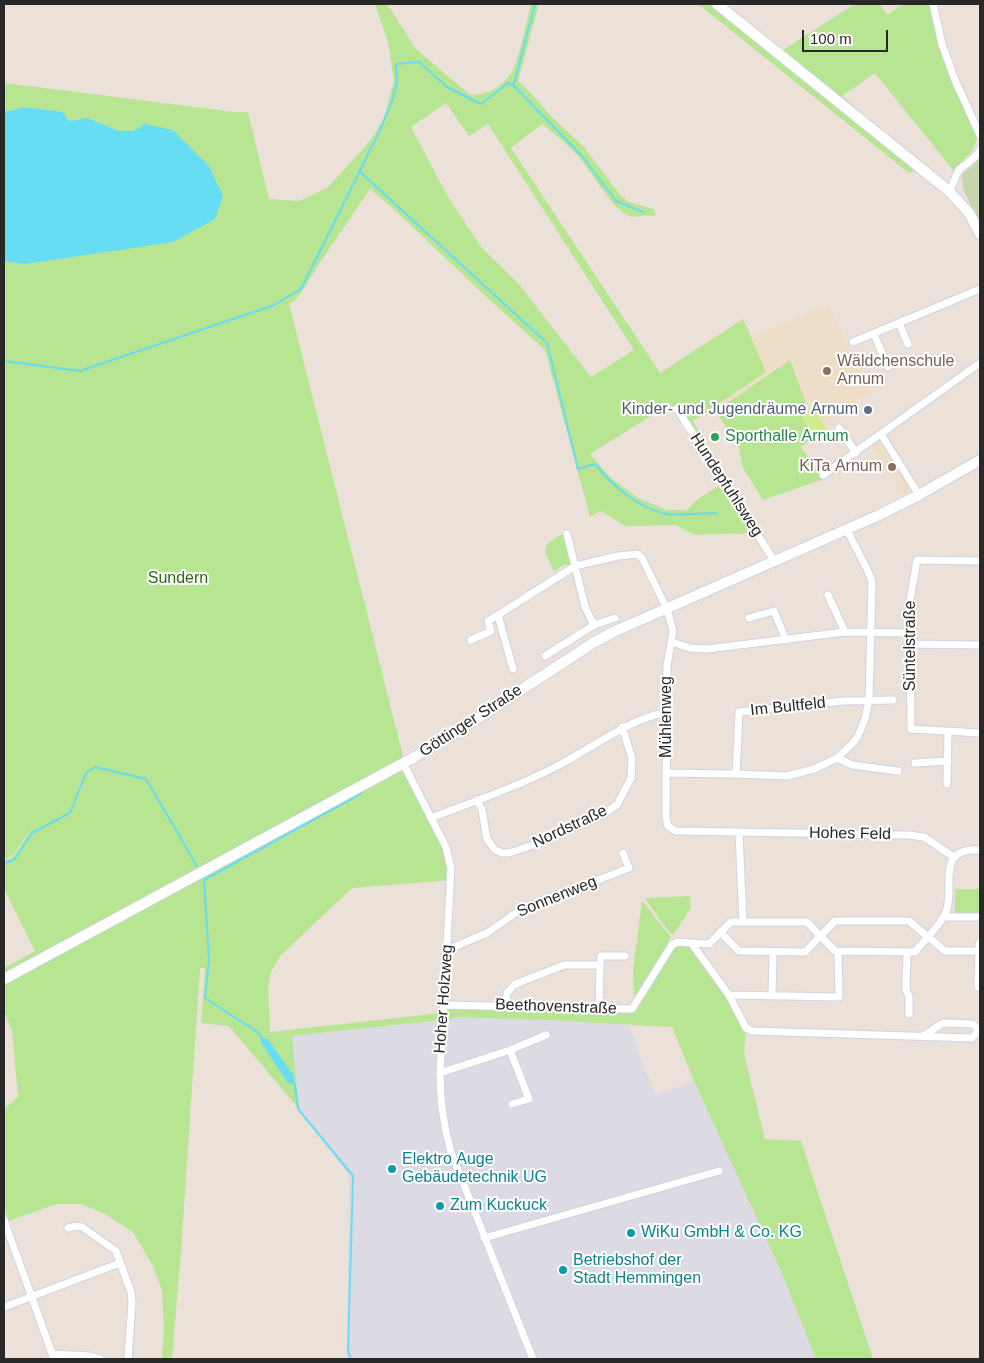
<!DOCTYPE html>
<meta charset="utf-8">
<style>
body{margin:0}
#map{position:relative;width:984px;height:1363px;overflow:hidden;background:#ebe1d9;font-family:Arial,sans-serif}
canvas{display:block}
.frame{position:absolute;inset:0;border:5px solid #282828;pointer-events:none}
.scale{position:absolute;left:802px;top:30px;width:86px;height:22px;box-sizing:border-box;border:2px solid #282828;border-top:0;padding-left:6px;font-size:15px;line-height:18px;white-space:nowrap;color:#282828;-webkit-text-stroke:4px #fff;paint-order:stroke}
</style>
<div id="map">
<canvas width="984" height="1363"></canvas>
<div class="frame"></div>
<div class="scale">100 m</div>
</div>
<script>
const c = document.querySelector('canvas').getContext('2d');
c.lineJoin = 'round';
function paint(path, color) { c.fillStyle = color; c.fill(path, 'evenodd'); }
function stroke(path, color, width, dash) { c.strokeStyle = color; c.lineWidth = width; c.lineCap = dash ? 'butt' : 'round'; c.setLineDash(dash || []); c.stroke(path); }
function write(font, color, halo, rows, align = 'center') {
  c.font = font + ' Arial,sans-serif'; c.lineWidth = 4; c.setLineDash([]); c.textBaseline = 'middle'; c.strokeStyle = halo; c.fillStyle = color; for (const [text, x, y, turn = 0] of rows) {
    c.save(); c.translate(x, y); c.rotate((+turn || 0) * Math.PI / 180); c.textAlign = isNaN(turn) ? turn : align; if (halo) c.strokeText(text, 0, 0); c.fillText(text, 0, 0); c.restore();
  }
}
paint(new Path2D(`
 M454 1017 545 1020 629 1025 655 1095 694 1081 781 1271 816 1359H349L347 1353 349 1175 299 1109 291 1036 442 1020Z`), '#dcdae3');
paint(new Path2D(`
 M828 304 871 393 861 398 830 421 832 424 815 437 802 417 809 412 790 360 716 411 714 408 766 372 751 337Z
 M881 440 911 487 902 494 872 447Z`), '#eeddc7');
paint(new Path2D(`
 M375 4H387L416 49 470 95C487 95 500 88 510 75 518 65 527 19 531 4H539L518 81 529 91 550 115 584 147 620 195 629 202 653 209 656 214 654 216C644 213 636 220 627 215 609 205 592 171 577 155 567 144 554 134 542 124L511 148 660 373 743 319 766 372 693 421 717 461 716 462 691 422 685 426 670 404 590 454 610 477 638 498 667 510H687L695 501 722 484 755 533 695 535 675 525 625 526 601 511 590 517 545 350 481 292 397 212 370 189 319 264 304 289 294 302 289 303 402 752 403 763 446 847 451 880 352 888 280 956 271 972 268 986 270 1032 442 1013 443 1005 632 1009 672 945 692 944 729 995 746 1028 744 1054 765 1139 801 1141 873 1359H816L781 1271 694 1081 672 1027 545 1020 454 1017 449 1021 442 1020 292 1036 299 1109 229 1026 201 1023 205 968H200L181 1251 172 1359H162L164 1332 162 1291 153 1266 133 1232 105 1214 81 1204H56L9 1221 4 1207V1109L18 1097 12 1030 4 1011V968L35 951 4 889V860L12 858 39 819 12 856 4 859V228L134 131H119L88 118 69 121 63 112 25 107 4 112V83L235 112H248L269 199 299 201 327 188 363 149 374 135 384 118 394 80 388 42ZM446 103 469 136 488 124 634 350 591 377 518 283 481 247 447 195 411 127Z
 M698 4H727L783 50 855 4H880L887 15 903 4H931L977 134C977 151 964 159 953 170L875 73 842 96 920 163 914 171 909 173Z
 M790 360 809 412 802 417 815 437 801 447 824 479 763 500 742 466 739 448 716 411Z
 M566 532 572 560 569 565 565 564 554 571C541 546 541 546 566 532Z
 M955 889H980V913H955Z
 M690 896 691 908 673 935 662 923 645 898Z
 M642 900 660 924 671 937 634 1000 633 971Z`), '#b7e592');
paint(new Path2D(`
 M980 159V225L963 189 962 174Z`), '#c6d6af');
paint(new Path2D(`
 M813 409 826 429 815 437 802 417Z`), '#cfed8d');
paint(new Path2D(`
 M25 107 63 112 69 121 88 118 119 131H134L144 124 173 130 209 166 223 196 215 219 173 242 25 264 4 261V112Z
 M267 1038 294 1076 295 1085 287 1082 260 1041Z`), '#66ddf3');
stroke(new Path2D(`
 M514 84 535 4
 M359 171 547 343 578 469 595 464C612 485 639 509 667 514 681 516 702 513 717 513
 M4 361 80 371 274 305 301 289 380 130 392 101 397 82 396 64 419 62 447 87 481 104 508 83 513 85 581 155 616 201 643 212
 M4 863 14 860 32 833 70 813 86 773 95 767 146 779 197 866
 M263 1040 259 1033 205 998 209 960 204 880 362 793
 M295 1085 298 1109 353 1176 348 1351 351 1359`), '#66ddf3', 2);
const street = new Path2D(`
 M933 4 942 44 955 80 980 135
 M949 191C954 185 955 174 960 169 967 162 975 160 980 150
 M899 323 908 344
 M874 334 888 367
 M853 342 980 289
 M677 409 775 562
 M839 428 856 453
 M881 434 919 495
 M823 475 980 363
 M980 561 917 560 910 600 911 729 980 733
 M828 595 845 632
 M749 618 774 611 786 640
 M594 625 615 618
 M471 640 491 631 488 621 498 615
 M672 642 690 648 707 649 845 632 911 633
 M911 644 980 645
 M545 656 594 625 585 607 575 566 618 556 637 554 642 558 667 609 673 631 667 666 666 818 668 826 676 831 909 835 924 837 954 857
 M513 669 498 615 575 566 567 534
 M837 758 852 765 898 771
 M403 763 446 847 451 868 440 1073C440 1102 443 1124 451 1152L533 1359
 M915 763 948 761
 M666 773 736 774 739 712 844 701 893 700
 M736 774 787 776 814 769 837 758 852 744 858 736 865 719 869 700 872 581 867 569 847 530
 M947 784 948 732
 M477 800 482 810 487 839 495 850 502 853H509L536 844 602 815 617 805 631 778 632 758 622 727
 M431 818C475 801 520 786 561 764 597 745 627 720 667 712
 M739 832 743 922
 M944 917H980
 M720 932 739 951 805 952 835 921H909L945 951H979
 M692 944 729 995 746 1028 752 1031 972 1038 979 1031 973 1024 943 1023 923 1036
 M447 950 487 933 520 910 629 868 623 853
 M907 952 906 990 909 996V1014
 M600 965 601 956H625
 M978 987 979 944 980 942
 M729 995 839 997 838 951
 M772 995 773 952
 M443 1005 632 1009 672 945 677 942 709 944 731 922H807L835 951 915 952C923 942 939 926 944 916 958 891 932 847 980 850
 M506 1005 507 993 514 985 523 981 564 965H600L599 1008
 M510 1050 529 1099 512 1104
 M440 1073 510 1050 546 1035
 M4 1220 54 1359
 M68 1228 77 1226 82 1227 116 1251 131 1292 132 1302 128 1359
 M484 1238 719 1171
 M4 1307 120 1263
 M53 1354 89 1356 100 1359`);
const secondary = new Path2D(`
 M717 4 949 191 969 213 980 234
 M4 979 413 758 478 718 593 643 613 632 877 516 919 495 980 460`);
stroke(street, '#ced4e2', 9);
stroke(secondary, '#ced4e2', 12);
stroke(street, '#fff', 7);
stroke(secondary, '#fff', 10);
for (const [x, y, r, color] of [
 [827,371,5,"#8d6e63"],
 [868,410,5,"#5c6f8a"],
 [715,437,5,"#2e9e5b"],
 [892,467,5,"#8d6e63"],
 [392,1169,5,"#0f9aa8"],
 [440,1206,5,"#0f9aa8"],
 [631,1233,5,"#0f9aa8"],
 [563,1270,5,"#0f9aa8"]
]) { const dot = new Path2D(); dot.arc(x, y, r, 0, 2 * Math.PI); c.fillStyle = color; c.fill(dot); stroke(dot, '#fff', 2); }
write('16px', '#785e54', '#fff', [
 ["Wäldchenschule",837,362],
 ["Arnum",837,380],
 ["KiTa Arnum",882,467,"right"]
], 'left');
write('16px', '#4e5e75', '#fff', [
 ["Kinder- und Jugendräume Arnum",858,410]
], 'right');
write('16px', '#27864d', '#fff', [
 ["Sporthalle Arnum",725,437]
], 'left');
write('16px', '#282828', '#fff', [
 ["Hundepfuhlsweg",726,485,57],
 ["Süntelstraße",911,646,-90],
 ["Im Bultfeld",788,707,-6],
 ["Mühlenweg",667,717,-90],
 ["Göttinger Straße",471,721,-33],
 ["Nordstraße",570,827,-25],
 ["Hohes Feld",850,834,1],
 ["Sonnenweg",557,897,-22],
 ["Hoher Holzweg",444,999,-86],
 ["Beethovenstraße",556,1007,2]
]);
write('16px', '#306717', '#fff', [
 ["Sundern",178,579]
]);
write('16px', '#0d838f', '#fff', [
 ["Elektro Auge",402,1160],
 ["Gebäudetechnik UG",402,1178],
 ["Zum Kuckuck",450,1206],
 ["WiKu GmbH & Co. KG",641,1233],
 ["Betriebshof der",573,1261],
 ["Stadt Hemmingen",573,1279]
], 'left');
</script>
